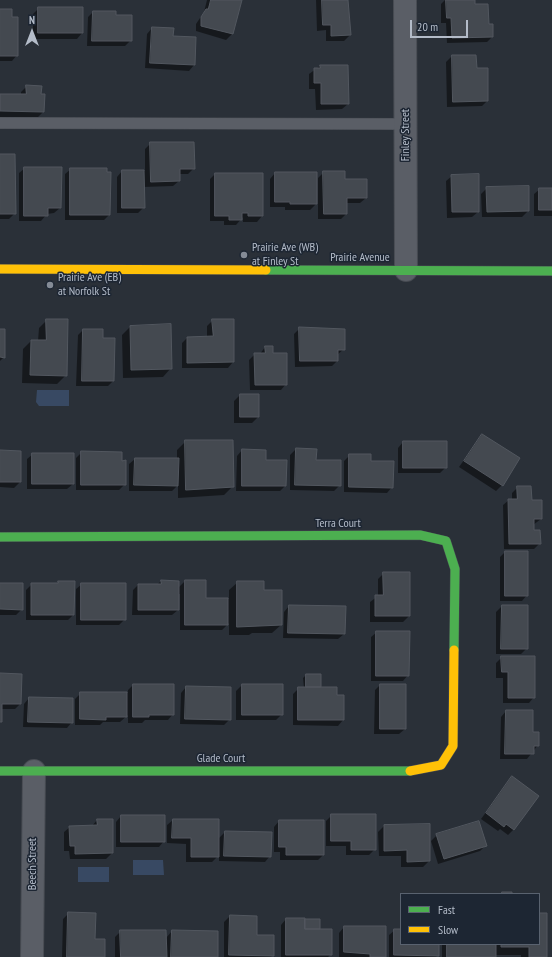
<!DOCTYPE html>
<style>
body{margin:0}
#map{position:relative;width:552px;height:957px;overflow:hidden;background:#2a3038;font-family:"PT Sans Narrow",sans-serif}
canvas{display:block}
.legend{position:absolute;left:400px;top:893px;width:140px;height:52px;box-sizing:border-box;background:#1d2633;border:1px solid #59626f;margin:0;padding:5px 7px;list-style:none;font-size:12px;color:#b4bcc9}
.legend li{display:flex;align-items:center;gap:8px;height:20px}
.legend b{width:20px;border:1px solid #59626f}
.north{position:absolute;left:12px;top:12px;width:40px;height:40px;-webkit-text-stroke:3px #1d2633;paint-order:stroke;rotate:0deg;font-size:11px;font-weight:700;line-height:16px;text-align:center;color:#b4bcc9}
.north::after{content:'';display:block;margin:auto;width:14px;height:18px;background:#b4bcc9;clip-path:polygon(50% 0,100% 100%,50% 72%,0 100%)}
.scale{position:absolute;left:410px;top:20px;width:58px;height:18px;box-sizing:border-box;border:2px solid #b4bcc9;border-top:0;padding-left:5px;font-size:12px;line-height:14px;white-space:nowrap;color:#b4bcc9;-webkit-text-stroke:3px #1d2633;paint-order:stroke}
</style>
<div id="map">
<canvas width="552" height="957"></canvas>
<ul class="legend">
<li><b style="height:5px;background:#4caf50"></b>Fast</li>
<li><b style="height:5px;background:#ffc107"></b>Slow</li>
</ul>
<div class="north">N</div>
<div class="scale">20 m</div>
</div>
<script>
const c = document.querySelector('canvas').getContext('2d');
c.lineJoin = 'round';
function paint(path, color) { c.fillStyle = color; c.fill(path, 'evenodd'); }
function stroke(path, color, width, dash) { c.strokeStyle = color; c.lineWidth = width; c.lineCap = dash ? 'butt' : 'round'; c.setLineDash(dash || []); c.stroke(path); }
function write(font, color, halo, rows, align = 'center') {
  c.font = font + ' "PT Sans Narrow",sans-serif'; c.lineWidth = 3; c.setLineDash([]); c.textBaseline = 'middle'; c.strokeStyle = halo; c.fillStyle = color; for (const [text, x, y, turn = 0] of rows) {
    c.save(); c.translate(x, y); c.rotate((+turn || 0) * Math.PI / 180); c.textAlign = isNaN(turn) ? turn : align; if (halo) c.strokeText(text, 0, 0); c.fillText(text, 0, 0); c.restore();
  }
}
paint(new Path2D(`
 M37 390H69V406H39L36 402Z
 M133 860H163L164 875H133Z
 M78 867H109V882H78Z`), '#384963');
paint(new Path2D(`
 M207 0H241L232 34 226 40 196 31V24L204 12Z
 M316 0H347L350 35 344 41H326V30L317 31Z
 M445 0H474V5L488 25 492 37 487 42 447 43 446 23H441V4Z
 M39 8H82V33L77 39H33V14Z
 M0 10 11 18 17 55 12 61H0Z
 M93 12 115 16 131 40 125 46H87L88 17Z
 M152 28 172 37 195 38 194 65 189 71 145 68 147 34Z
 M452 56H475L476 69 487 101 482 106 447 107 446 62Z
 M320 66 348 104 342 109 316 110 315 89H309V74Z
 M27 86 40 95 43 112 38 117H0V95H21V92Z
 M151 143 194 168 188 174H179V181L173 186 143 187 144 207 138 213H117V177L122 171H145V149Z
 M0 155 15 213 9 219H0Z
 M25 168 60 208 54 213 47 214 41 221H19V173Z
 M71 169 106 173 109 215 104 220H65V174Z
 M324 172 344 180 366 198 360 203H346V214L341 219H318V178Z
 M275 173 316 204 310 210H285V207H270V179Z
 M215 174H262V216L257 222H243V217L236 225H224V221H210V179Z
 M452 176 478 212 472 217 447 218 446 181Z
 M487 188 528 211 522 217H482L481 194Z
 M540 189H552V216H534V194Z
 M47 320 66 375 57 384 22 383 23 349 31 341H38L39 328Z
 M213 320 233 362 228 368H182V343L187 338 207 337V326Z
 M130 327 171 368 163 377 123 378 122 335Z
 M300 328 344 349 337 355V361L332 366 295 367 294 334Z
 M0 330 4 357 0 361Z
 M83 330 102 339 113 381 108 386H76L78 335Z
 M265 347 272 354 286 384 281 390H250L249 360 255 354H260Z
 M240 395 258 417 252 423H234V401Z
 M482 435 502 485 496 491 459 467Z
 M186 441 233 486 224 495 178 498V485L172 491H129V464L135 459H177V450Z
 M403 442 446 467 440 473H398V448Z
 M296 449 315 461 340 485 334 491 290 490V455Z
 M242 450 265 461 285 486 280 491H236L237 456Z
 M0 451 20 482 14 488 0 487Z
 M82 452 121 462 125 484 119 490H76V458Z
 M33 454 73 484 67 489H27V459Z
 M350 455 392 487 387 493 344 492V461Z
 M518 487 531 501 541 519 533 525V531L540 543 534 549H504L503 505 509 500H512V493Z
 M505 552 527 595 522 601H500V557Z
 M384 573 409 616 403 622H370V602L378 596V579Z
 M161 581H178V588L185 581 205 599H229V590L238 582 263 591 281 625 272 633H252L249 635H229V623L222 630H180V594H178V610L172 615H132L133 590 138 585H157Z
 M59 582 73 615 68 620H26V590L32 584H56Z
 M0 584 22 609 16 615H0Z
 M82 584 125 619 119 625H76V589Z
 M289 606 344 634 338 639 283 638 284 612Z
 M502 606 527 648 521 654H496V612Z
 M377 632 408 675 403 681H371V637Z
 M502 657 534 697 529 703H503V678H496V663Z
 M0 674 20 704 15 709H1L0 723Z
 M306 675 320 688 336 696 343 720 338 726 293 725V694L299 688H304L303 678Z
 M133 685 173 714 168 720H145L142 723H128V715L120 722H103L100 725H75V699L81 693H128V690Z
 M242 685 282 714 276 720H236V691Z
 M380 685 405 729 399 734H374L375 690Z
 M186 687 230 719 224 725 180 724 181 693Z
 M29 698 72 722 67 728 23 727 24 704Z
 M506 711 532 733 538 745 527 759H500L501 717Z
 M512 777 514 829 508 835 500 829 498 831 481 819Z
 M332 815 375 849 369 855H346V846H326V821Z
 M121 816 164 841 159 847H116V822Z
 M97 820 112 853 106 859H70L69 851H64V832L70 827 92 826Z
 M173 820H218V839L225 832 270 856 265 862 219 861V855L212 862H186V844L167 843V825Z
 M279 821 323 855 318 860H280V852H274V827Z
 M429 825V861L423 867H401V856H379L378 832 384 826Z
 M437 835 486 845 480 851 438 864 431 841Z
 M69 913 94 940 104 957H62L63 919Z
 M539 914 546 957H521V955H495L494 957H442V944H539Z
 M230 916 256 936 273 955 271 957H224V922Z
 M286 919 319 928 331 954 328 957H281V925Z
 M344 927 385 957H339V933Z
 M395 930H401V944H438V955L436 957H389V935Z
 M121 931 166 938 172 931 217 957H115V937Z`), '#0007');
const building = new Path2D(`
 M211 0H242L233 34 201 26V17L206 9H208Z
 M322 0H348L351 35 331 36V25H323Z
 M446 0H475V4H488L489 24H493V37L452 38 451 18H447Z
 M38 7H83V33H38Z
 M0 9H12V17H18V56H0Z
 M93 11H116V15H132V41H92Z
 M152 27 174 28 173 36 196 37 195 65 150 63Z
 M452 55H476L477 68H488V101L453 102Z
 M320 65H348L349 104H321V83H314V68H320Z
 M26 85 42 86 41 94H45L44 112 0 111V94H26Z
 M150 142H194L195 169H180V181L151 182Z
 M0 154H15L16 214H0Z
 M24 167H62L61 208H48V216H24Z
 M70 168H107V172H111L110 215H70Z
 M122 170H144L145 208H122Z
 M323 171H345V179H367V198H347V214H324Z
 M275 172H317V204H290V202H275Z
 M215 173H263V216H248V213H242V220H229V216H215Z
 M479 174V212H452L451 175Z
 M529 186V211L487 212 486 187Z
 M539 188H552V210H539Z
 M46 319H68L67 376 30 375 31 340H46Z
 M212 319H234V362L187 363V337L213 336Z
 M171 324 172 369 131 370 130 326Z
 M299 327 345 329V350H338V361H300Z
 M0 329H5V358L0 357Z
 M83 329H103V338H115L114 381H82Z
 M265 346H273V353H287V385H255L254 353H265Z
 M240 394H259V417H240Z
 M482 434 520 458 503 486 464 461Z
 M185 440H233L234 487 186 490Z
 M403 441H447V468H403Z
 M296 448 317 449 316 460H341V486L295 485Z
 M242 449 266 450V460H287L286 486H242Z
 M0 450 21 451V482H0Z
 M81 451 122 452V461L126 460V485H81Z
 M32 453H74V484H32Z
 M349 454H371V461H394L393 488 349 487Z
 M135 458H179L178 486 134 485Z
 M517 486H531L532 500H542V519H534V530H540L541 544H509L508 499H517Z
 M505 551H528V596H505Z
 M383 572H410V616H375V595H383Z
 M161 580 179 581V610H138V584H161Z
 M185 580H206V598H228V625H185Z
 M58 581H75L74 615H31V583H58Z
 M237 581H264V590H282V625L237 627Z
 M0 583H23V610L0 609Z
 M81 583H126V620H81Z
 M289 605 346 606 345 634 288 633Z
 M502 605H528V649H501Z
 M376 631H410L409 676H376Z
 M501 656H535V698H508V672H502Z
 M0 673 22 674 21 704H2V722H0Z
 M306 674H321V687H306Z
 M133 684H174V715H149V717H133Z
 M242 684H283V715H242Z
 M380 684H406V729H380Z
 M186 686 231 687V720L185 719Z
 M298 687H337V695H344V720H298Z
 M80 692H127V717H106V720L80 719Z
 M29 697 73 698V723L28 722Z
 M506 710H533V732H539V746H534V754H505Z
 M512 776 539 796 514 830 506 824 504 827 486 813Z
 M331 814H376V850H351V841H331Z
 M121 815H165V842H121Z
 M97 819H113V853L75 854V846H70L69 826 97 825Z
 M173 819H219V857H191V838H172Z
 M279 820H324V855H286V847H279Z
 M479 821 487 846 444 859 436 834Z
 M430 824V861L407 862V850L384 851V825Z
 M225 831 272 832 271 857 224 856Z
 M502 892H512V894H502Z
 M68 912 96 913 95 939H105V957H67Z
 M539 913H547V957H529V947H501V944H539Z
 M230 915 257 916V935H274V956L229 955Z
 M286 918H305V929H332V955H286Z
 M305 919H320V929H305Z
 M344 926H386V957H370V954L344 952Z
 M394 929H401V944H439V956L394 955Z
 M120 930H166L167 957H121Z
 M172 930 218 931V957H171Z
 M447 944H496V957H447Z`);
paint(building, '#444950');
stroke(building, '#52575f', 1);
const lane = new Path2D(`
 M0 123 406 124`);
const street = new Path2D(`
 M405 0 406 270
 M32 957 34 771`);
const fast = new Path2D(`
 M266 270 552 271
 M0 537 420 535 446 541 455 569 454 650
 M0 771H410`);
const slow = new Path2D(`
 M0 269 266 270
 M410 771 441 765 453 746 454 650`);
stroke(lane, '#484c53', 12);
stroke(street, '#484c53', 24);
stroke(fast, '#484c53', 10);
stroke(slow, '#484c53', 10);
stroke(lane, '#5a5e66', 11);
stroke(street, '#5a5e66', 22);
stroke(fast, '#4caf50', 9);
stroke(slow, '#ffc107', 9);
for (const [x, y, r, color] of [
 [244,255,4,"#848b96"],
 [50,285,4,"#848b96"]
]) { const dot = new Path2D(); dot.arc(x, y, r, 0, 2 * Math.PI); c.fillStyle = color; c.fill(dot); stroke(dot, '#1d2633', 1.5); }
write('12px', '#b4bcc9', '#1d2633', [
 ["Finley Street",406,135,-90],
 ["Prairie Avenue",360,258],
 ["Terra Court",338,524],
 ["Glade Court",221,759],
 ["Beech Street",33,864,-90]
]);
write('12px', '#b4bcc9', '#1d2633', [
 ["Prairie Ave (WB)",252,248],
 ["at Finley St",252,262],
 ["Prairie Ave (EB)",58,278],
 ["at Norfolk St",58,292]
], 'left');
</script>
